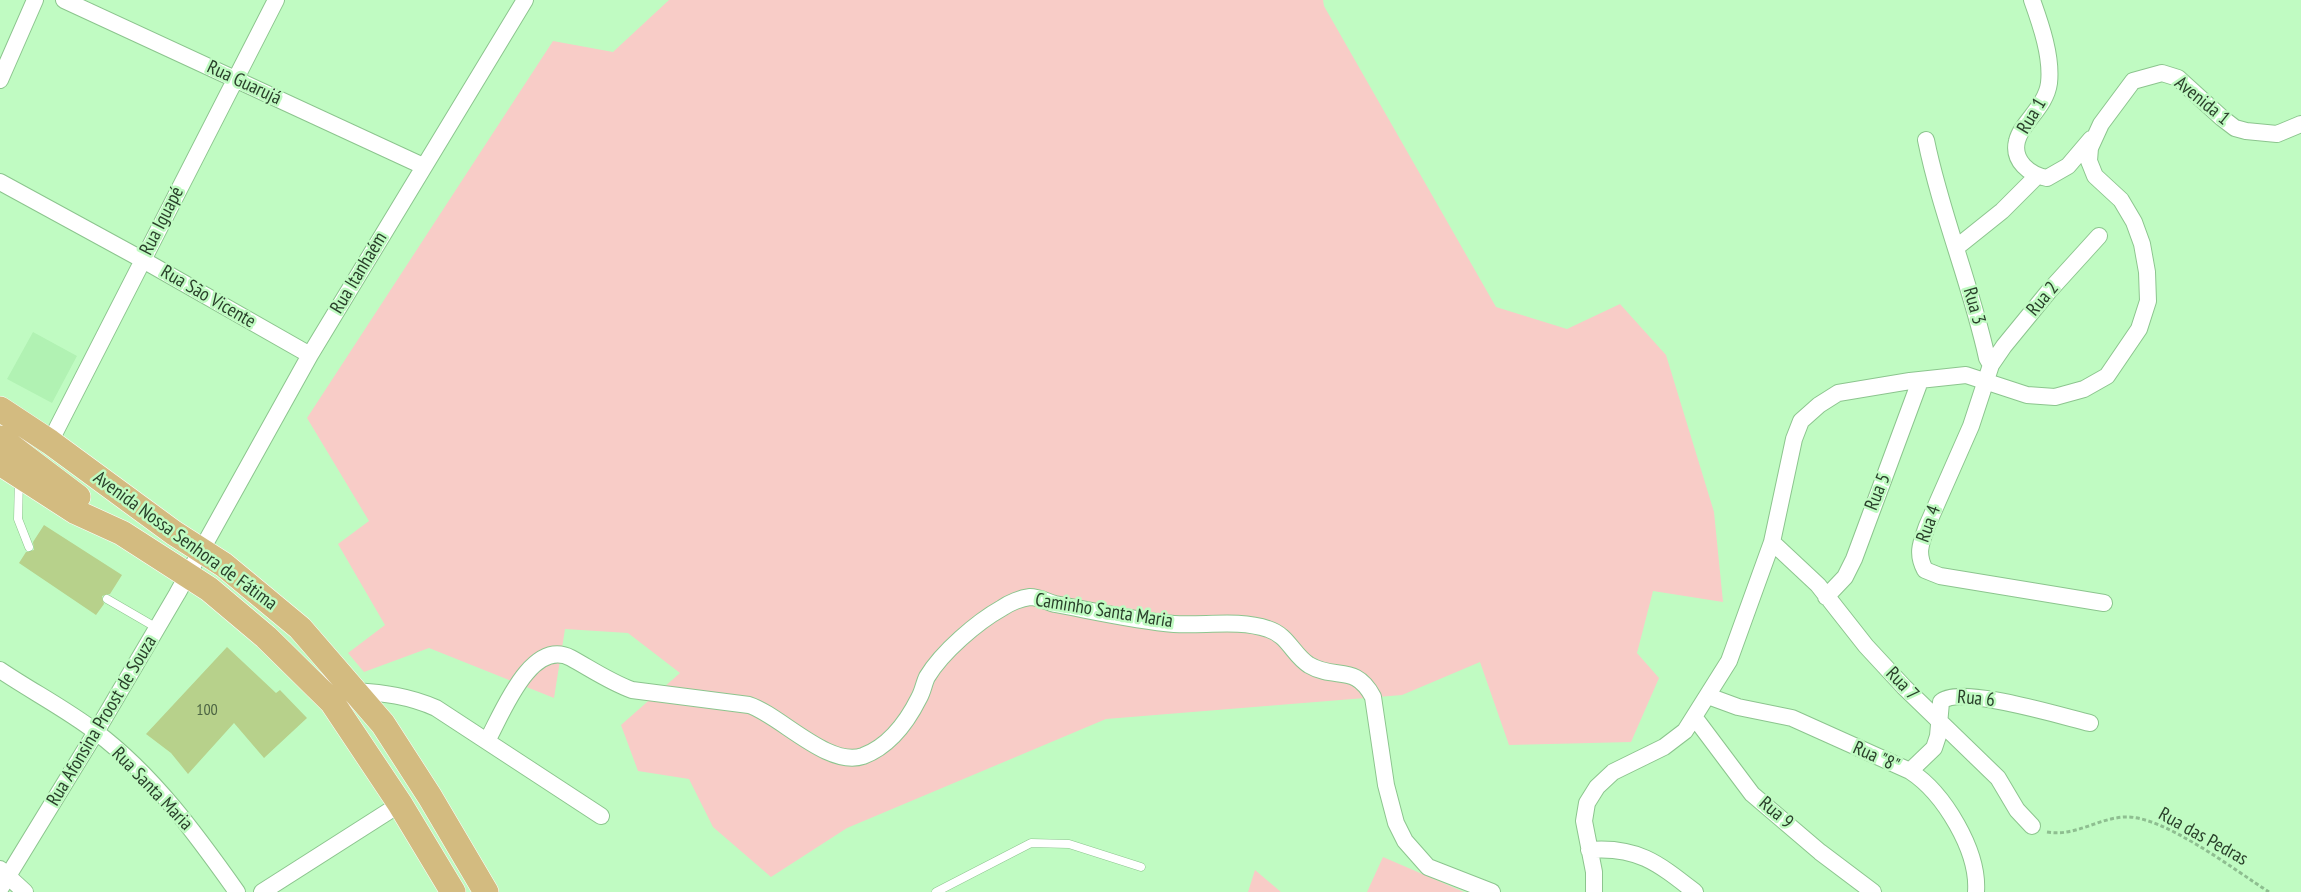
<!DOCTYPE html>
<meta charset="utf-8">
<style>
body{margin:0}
canvas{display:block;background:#c0fbc2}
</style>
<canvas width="2301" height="892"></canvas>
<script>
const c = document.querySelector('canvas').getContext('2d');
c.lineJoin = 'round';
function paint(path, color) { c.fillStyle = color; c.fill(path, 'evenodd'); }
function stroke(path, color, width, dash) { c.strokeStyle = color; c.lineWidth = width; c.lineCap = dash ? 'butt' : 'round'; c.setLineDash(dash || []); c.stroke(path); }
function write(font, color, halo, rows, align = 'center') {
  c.font = font + ' "PT Sans Narrow",sans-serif'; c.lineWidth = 5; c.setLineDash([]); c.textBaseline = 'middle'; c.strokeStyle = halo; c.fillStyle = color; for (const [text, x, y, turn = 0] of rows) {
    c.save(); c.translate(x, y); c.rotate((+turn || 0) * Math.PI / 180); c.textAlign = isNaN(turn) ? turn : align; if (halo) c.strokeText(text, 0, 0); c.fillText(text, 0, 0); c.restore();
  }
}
paint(new Path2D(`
 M33 332 77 356 52 403 7 379Z`), '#b1f2b3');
paint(new Path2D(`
 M669 0H1323L1324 6 1496 307 1567 329 1620 304 1666 355 1714 512 1723 602 1653 591 1637 653 1659 678 1631 742 1509 745 1480 662 1402 695 1106 719 847 828 771 877 713 827 689 779 638 771 621 725 680 673 628 633 565 629 554 698 429 648 364 672 348 653 385 625 338 544 369 521 307 418 553 41 613 52Z
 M1383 857 1464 892H1367Z
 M1255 870 1281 892H1248Z`), '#f8ccc7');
paint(new Path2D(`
 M44 525 122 575 110 594 102 596 104 604 96 615 19 563 26 552 34 550 33 542Z
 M227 647 276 693 280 690 307 718 264 758 234 723 188 774 171 753 146 734Z`), '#b7d18b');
const service = new Path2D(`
 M19 479 18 519 29 547
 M107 599 157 628
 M936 892 1031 843 1069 844 1141 867`);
const minor = new Path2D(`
 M64 0 423 166
 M2032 0C2041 25 2052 57 2049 83 2046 107 2021 123 2017 141 2012 161 2030 175 2047 178L2068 166 2091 139
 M0 80 35 0
 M1926 140C1941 214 1971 284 1987 358L1991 365
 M0 182 143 260 310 355
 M2099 236 2049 291 2004 346 1991 365 1971 426 1927 526C1921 543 1916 553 1925 570L1940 576 2104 603
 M1957 247 2002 211 2037 176
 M50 442 276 0
 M1772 542 1818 585 1866 646 1904 687 1998 778 2017 810 2032 826
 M1826 597 1845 577 1854 559 1920 381
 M0 670C31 691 66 709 96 732 153 775 196 834 237 892
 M355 691C384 693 409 696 436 708L601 816
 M1708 696 1738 707 1792 718 1910 771C1944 793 1979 851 1976 892
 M1695 718 1752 794 1820 852 1873 892
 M487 741C502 714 531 637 571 658 591 669 610 682 632 690L749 705C780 715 828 768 863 756 890 746 907 722 919 698 923 691 924 683 927 677 942 652 977 622 1002 608 1009 603 1021 598 1030 597 1039 597 1047 602 1055 604 1093 611 1136 621 1174 624 1204 626 1239 619 1268 629 1288 635 1293 655 1309 665 1336 681 1355 663 1373 697L1386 785 1396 823 1405 841 1428 867 1492 892
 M1910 771 1934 748 1938 736 1941 702C1958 684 2064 717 2090 723
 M1589 850C1637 846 1658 863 1695 892
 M0 869 25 892
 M0 889 96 732 177 594 310 355 525 0
 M262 892 400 804
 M1594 892V872L1584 821 1587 803 1597 787 1613 772 1664 747 1685 731 1729 661 1772 542 1794 439 1801 421 1819 405 1838 393 1910 381 1966 375 2027 395 2055 397 2084 389 2107 376 2139 329 2148 301 2147 272 2142 244 2134 222 2121 200 2095 176 2089 161 2090 148 2101 124 2133 81 2162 73 2178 78 2222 118 2235 128 2246 131 2277 134 2301 124`);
const primary = new Path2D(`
 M0 409 50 442 174 533 224 565 300 628 383 724 430 797 486 892
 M0 438 78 497
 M0 463 76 512 122 533 209 589 266 637 332 702 400 804 453 892`);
stroke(service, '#8cc58e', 9);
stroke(minor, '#8cc58e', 18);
stroke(primary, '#fff', 26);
stroke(new Path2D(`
 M2047 832C2075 837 2098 818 2125 817 2163 815 2236 871 2269 892`), '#8ebe90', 3, [4, 2.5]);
stroke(service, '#fff', 8);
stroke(minor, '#fff', 16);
stroke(primary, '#d3bb80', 25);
write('16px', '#4d6543', null, [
 ["100",207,710]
]);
write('19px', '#2a412b', '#c0fbc2', [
 ["Rua Guarujá",244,83,25],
 ["Avenida 1",2202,101,39],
 ["Rua 1",2032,116,-59],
 ["Rua Iguapé",162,221,-63],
 ["Rua Itanhaém",359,273,-59],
 ["Rua São Vicente",208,297,30],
 ["Rua 2",2043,299,-50],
 ["Rua 3",1974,306,74],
 ["Rua 5",1878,492,-68],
 ["Rua 4",1929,524,-70],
 ["Avenida Nossa Senhora de Fátima",185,541,36],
 ["Caminho Santa Maria",1104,611,9],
 ["Rua 7",1902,684,46],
 ["Rua 6",1976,699,5],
 ["Rua Afonsina Proost de Souza",102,721,-59],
 ["Rua \"8\"",1876,757,24],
 ["Rua Santa Maria",152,789,46],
 ["Rua 9",1776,813,40],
 ["Rua das Pedras",2203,837,29]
]);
</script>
